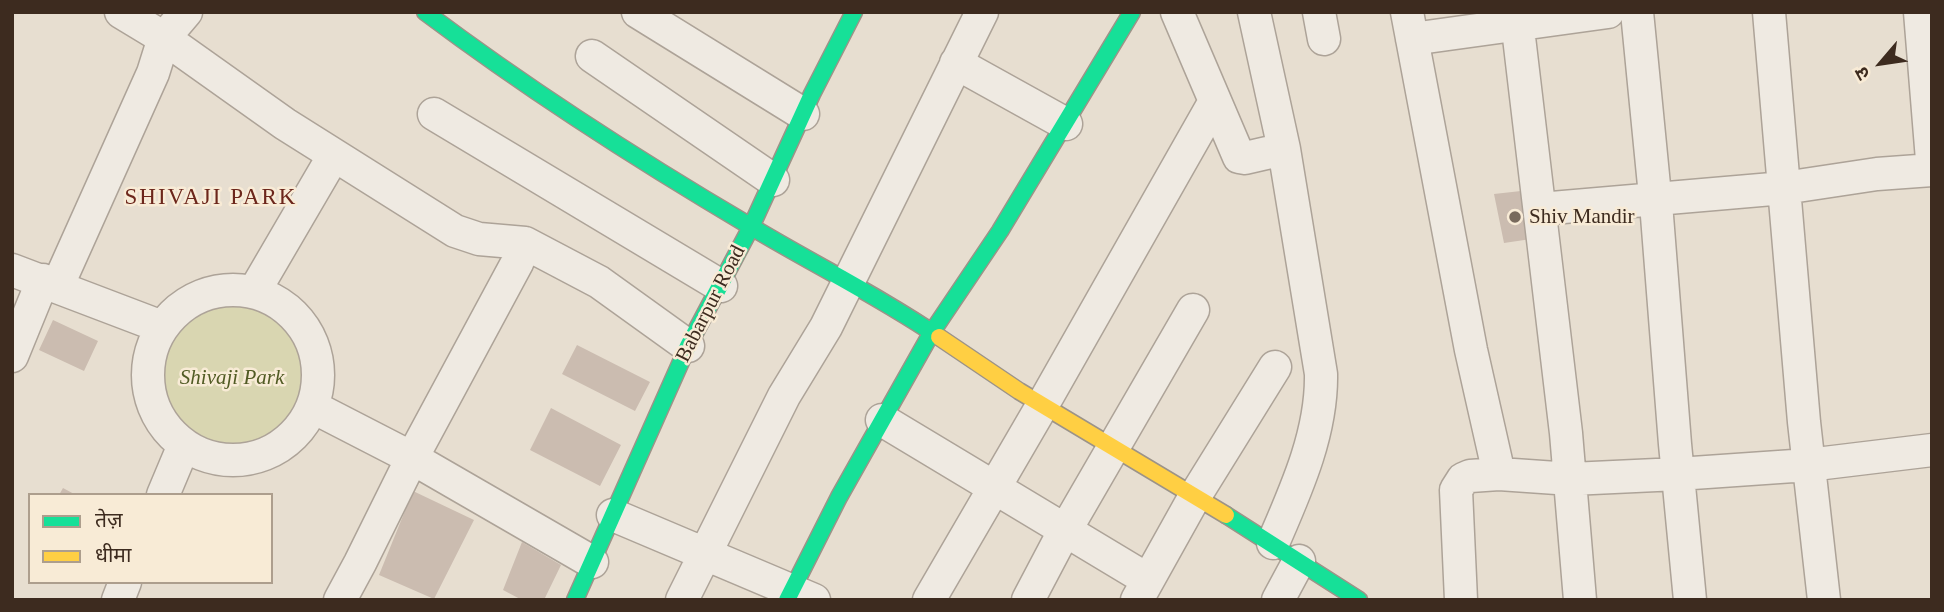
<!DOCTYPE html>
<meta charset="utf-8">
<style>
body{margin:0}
#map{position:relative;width:1944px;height:612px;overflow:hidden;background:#e7ded0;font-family:"Times New Roman","Noto Sans Devanagari",serif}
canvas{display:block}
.frame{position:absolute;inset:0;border:14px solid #3d2b1f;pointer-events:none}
.legend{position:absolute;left:28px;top:493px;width:245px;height:91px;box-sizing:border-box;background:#f8ebd6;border:2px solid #ad9e8d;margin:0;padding:9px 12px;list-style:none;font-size:21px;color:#3d2b1f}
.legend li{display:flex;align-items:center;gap:14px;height:35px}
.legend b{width:35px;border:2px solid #ad9e8d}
.north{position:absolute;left:1846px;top:28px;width:70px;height:70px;-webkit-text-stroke:5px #f8ebd6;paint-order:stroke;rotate:241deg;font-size:19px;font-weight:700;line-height:28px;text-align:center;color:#3d2b1f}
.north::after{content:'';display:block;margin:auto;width:24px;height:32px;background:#3d2b1f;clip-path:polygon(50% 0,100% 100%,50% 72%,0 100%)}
</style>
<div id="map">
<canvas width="1944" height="612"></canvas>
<div class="frame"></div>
<ul class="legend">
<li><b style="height:9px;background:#16e098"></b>तेज़</li>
<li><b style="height:9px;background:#ffcf43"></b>धीमा</li>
</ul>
<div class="north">उ</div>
</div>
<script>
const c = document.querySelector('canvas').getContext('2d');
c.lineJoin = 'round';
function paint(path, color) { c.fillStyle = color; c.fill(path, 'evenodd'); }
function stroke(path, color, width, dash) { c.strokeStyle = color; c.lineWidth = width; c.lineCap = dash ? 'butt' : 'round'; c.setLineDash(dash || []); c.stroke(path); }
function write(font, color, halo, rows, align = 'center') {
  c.font = font + ' "Times New Roman",serif'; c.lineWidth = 5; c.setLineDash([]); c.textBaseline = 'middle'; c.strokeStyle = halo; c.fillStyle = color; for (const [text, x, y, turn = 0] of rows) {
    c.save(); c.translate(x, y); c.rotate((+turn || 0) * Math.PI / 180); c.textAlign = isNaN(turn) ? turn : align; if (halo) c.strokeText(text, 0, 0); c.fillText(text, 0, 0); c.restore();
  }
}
paint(new Path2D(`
 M156 378a76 76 0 1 1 152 0a76 76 0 1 1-152 0Z`), '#d9d6b1');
paint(new Path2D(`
 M1530 190 1531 239 1504 243 1494 194Z
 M53 320 98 341 84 371 39 350Z
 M577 345 650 382 635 411 562 374Z
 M551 408 621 445 600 486 530 450Z
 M63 488 76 495H59Z
 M413 491 474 520 434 599 379 575Z
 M522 542 561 565 544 600H522L503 590Z`), '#cbbcb0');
const street = new Path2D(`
 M186 12 164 38 285 124 455 231 479 239 525 243 599 282 688 346
 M638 12 803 114
 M1177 12 1239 157 1245 158 1284 149
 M1254 12 1284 149 1321 374C1322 433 1296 490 1273 543
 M1319 12 1324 39
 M1407 12 1471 350 1499 474
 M1516 12 1566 433 1580 600
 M1637 12 1657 216 1675 444 1690 600
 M1769 12 1804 422 1824 600
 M1920 12 1932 160
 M1412 39 1608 12
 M592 56 773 180
 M956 63 1066 124
 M434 114 721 286
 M1540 209 1784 188 1877 174 1932 170
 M12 270 162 327
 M57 287 153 73 164 38 121 12
 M148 375a85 85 0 1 1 170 0a85 85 0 1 1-170 0Z
 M254 292 334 155
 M12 356 43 280
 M313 407 412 458 592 562
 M882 420 1148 580
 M163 495 184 445
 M613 515 814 600
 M118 600 125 582
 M340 600 360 563 412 458 517 263 525 243
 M682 600 784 396 826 327 982 12
 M929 600 1042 406 1214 103
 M1028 600 1058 543 1193 310
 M1137 600 1195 496 1275 367
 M1278 600 1299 561
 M1461 600 1456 490 1463 479 1470 476 1499 474 1571 479 1678 474 1808 465 1932 450`);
const fast = new Path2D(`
 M425 12C529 90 638 160 750 226 813 264 879 296 939 337
 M1226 515 1359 600
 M575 600 688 346 751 227 812 94 854 12
 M787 600 839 497 932 332 1000 231 1132 12`);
const slow = new Path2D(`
 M939 337 1019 391 1226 515`);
stroke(street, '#ada398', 35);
stroke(fast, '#9c9388', 19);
stroke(slow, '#9c9388', 19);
stroke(street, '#efeae2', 32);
stroke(fast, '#16e098', 16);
stroke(slow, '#ffcf43', 16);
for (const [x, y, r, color] of [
 [1515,217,7,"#786a5d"]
]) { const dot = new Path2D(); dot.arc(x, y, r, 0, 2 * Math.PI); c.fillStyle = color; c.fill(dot); stroke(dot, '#f8ebd6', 2.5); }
write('21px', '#3d2b1f', '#f8ebd6', [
 ["Shiv Mandir",1529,217]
], 'left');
write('21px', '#3d2b1f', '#f8ebd6', [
 ["Babarpur Road",711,304,-63]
]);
write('italic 21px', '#515b24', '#f8ebd6', [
 ["Shivaji Park",232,378]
]);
c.letterSpacing = '2px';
write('23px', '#6c261b', '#f8ebd6', [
 ["SHIVAJI PARK",211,198]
]);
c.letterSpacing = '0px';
</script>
